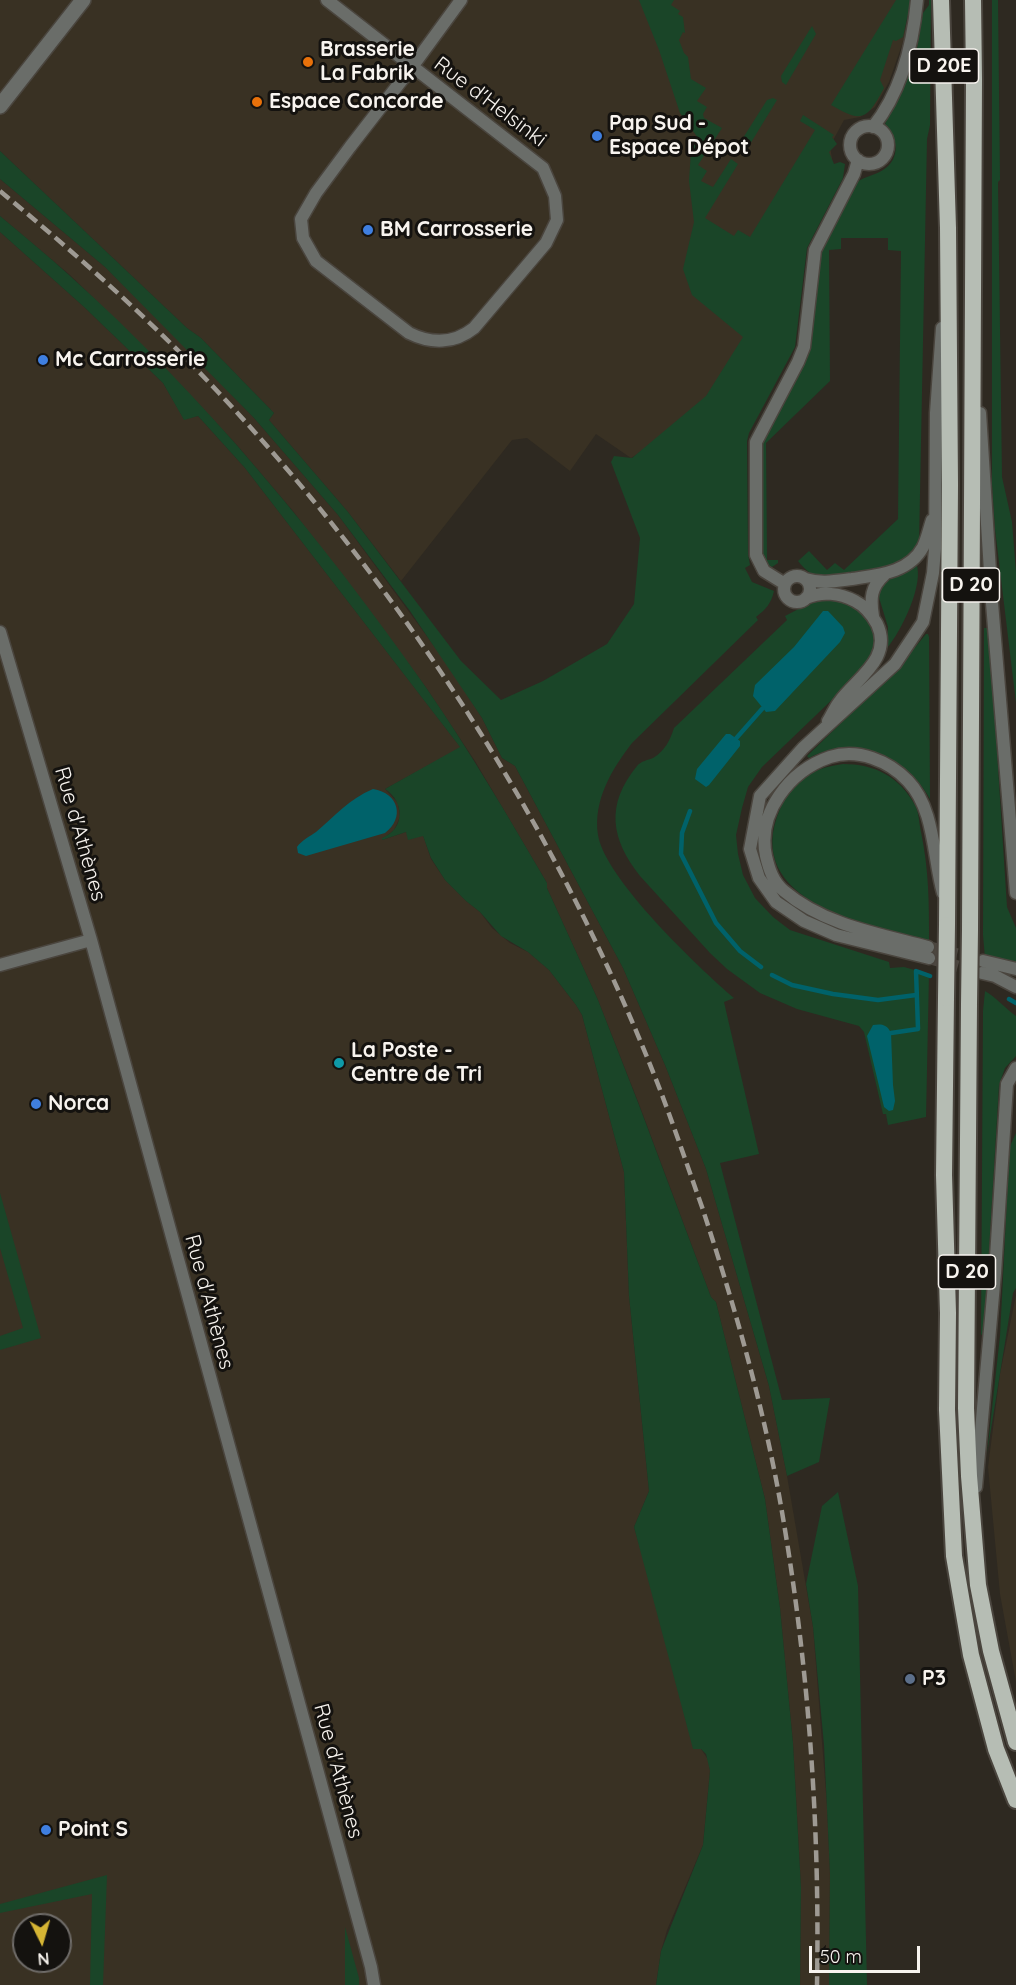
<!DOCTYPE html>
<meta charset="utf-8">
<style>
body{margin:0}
#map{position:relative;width:1016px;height:1985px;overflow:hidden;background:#2e2921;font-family:Quicksand,sans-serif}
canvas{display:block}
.north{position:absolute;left:12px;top:1913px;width:60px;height:60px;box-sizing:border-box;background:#14120f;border:2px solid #6f6c69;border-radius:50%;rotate:175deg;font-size:16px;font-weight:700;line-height:24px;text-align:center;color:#f8f4ef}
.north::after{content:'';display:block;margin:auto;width:21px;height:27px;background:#d6b534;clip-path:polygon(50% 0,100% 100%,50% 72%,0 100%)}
.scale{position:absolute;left:809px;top:1946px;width:111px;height:27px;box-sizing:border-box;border:3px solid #f8f4ef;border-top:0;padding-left:8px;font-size:18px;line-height:21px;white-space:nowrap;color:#f8f4ef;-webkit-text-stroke:4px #14120f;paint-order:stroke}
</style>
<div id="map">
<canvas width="1016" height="1985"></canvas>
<div class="north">N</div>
<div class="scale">50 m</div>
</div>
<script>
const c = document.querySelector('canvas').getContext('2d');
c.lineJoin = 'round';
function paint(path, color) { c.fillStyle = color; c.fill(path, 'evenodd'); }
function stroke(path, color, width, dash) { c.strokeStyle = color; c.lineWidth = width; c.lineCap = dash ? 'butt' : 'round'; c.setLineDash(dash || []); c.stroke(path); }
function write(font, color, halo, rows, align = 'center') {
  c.font = font + ' Quicksand,sans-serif'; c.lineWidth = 6; c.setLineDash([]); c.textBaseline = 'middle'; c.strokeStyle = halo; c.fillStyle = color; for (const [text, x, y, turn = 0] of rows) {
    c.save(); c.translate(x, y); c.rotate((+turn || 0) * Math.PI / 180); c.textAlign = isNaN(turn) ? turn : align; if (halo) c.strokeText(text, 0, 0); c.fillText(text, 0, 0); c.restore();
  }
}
paint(new Path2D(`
 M0 0H907L905 36 889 82 875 107 860 117 844 120 830 146 834 171 716 403 631 458 596 434 570 471 527 438 512 440 401 581 348 512 269 420 274 413 201 338 187 328 0 151Z
 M0 179 105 267 178 339 254 418 338 515 448 665 482 718 502 758 515 766 623 968 665 1065 706 1169 769 1386 787 1476 813 1627 827 1806 830 1874 829 1985H800L801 1888 793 1743 780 1608 765 1499 716 1302 711 1297 639 1104 598 1000 547 888V883L475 761 425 686 293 511 236 444 160 363 70 275 0 216Z
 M0 232 83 306 163 383 184 419 198 416 245 468 461 748 385 789 398 803 400 817 394 830 382 840 406 832 423 835 431 859 445 880 466 901 480 912 492 928 510 943 528 952 549 970 576 1005 582 1015 624 1172 629 1296 649 1491 634 1527 701 1749 709 1761 710 1771 703 1845 667 1930 661 1951 656 1985H0ZM24 1925H60V1961H24Z
 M1016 1295V1682L1000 1594 988 1467 1000 1374Z`), '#393123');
paint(new Path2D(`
 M639 0H674L671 5 680 11 678 14 683 17 685 33 683 32 679 40 684 53 688 57 691 79 706 88 697 101 707 107 703 114 704 118 722 128 698 165 707 171 701 181 713 187 731 159 738 164 705 218 734 236 738 230 750 237 815 130 800 121 803 115 834 135 832 137 837 144 829 152 834 164 840 162 845 164 843 178 807 248 795 347 749 433 747 441 748 554 750 565 745 568 752 582 774 591C771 604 766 609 756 617L758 620 632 743C612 769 593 800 598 835 605 879 699 968 734 998L724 1002 759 1154 720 1163 782 1400 830 1398 819 1462 787 1476 769 1386 706 1169 665 1065 623 968 515 766 502 758 482 718 410 611 338 515 254 418 105 267 0 179V151L187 328 201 338 274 413 269 420 348 512 461 661 501 700 543 681 607 644 634 604 640 538 611 462 614 456 632 458 706 396 743 337 692 295 683 269 694 222 689 181 691 151 698 138 680 113 659 50Z
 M896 0H911L903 37 896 41 893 40 880 80 884 88C867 119 863 124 831 105Z
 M929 0H931L930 125 927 139 919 544C902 569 876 570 848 574 841 575 832 578 825 577 813 577 805 570 798 561L809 551 827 570 835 563 844 570 898 519 901 251 888 250V238H841V249L829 250 830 381 766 443 767 560H778V563L772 567 767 565 761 554 762 443 808 352 812 338 819 254 857 182C866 176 875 175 883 170 901 159 898 137 885 124L916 54 923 13 929 5Z
 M992 0H998L1000 180 998 182 1002 477 1012 522 1016 572V703L995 529 992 485Z
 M812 26 816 34 786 85 782 82 781 76Z
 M773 98 777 100 744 154 736 149 767 100Z
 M0 216C23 235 47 255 69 275 204 396 321 538 425 686 469 750 508 816 547 883V888L598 1000 639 1105 711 1297 716 1302 765 1499 780 1608 793 1743 801 1888 800 1985H656L661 1951 703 1845 710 1771 706 1754 701 1749H693L634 1527 649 1491 629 1296 624 1172 582 1015 576 1005 549 970 528 952 501 936 480 912 466 901 445 880 431 858 423 836 408 840 406 832 382 840V838C405 829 405 802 385 789L460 747 245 468 198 416 184 420 163 383 83 306 0 232Z
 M916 563C925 583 901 632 887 648L888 627 877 591 887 581Z
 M823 599C832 600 843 599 851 604 879 617 880 644 865 668L762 767 748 787 742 808 736 835 738 854 743 875 755 898 773 917 790 930 889 962 890 968 904 967 929 974 926 1117 888 1125 886 1114H883L864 1032 859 1026 797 1009 760 993 727 969 710 953 640 876C611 839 605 805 637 766 641 761 648 760 653 758 665 751 670 740 674 728L787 620 785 616 810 603Z
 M984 628H989L1007 907 1016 928V966L985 958 983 935Z
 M926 634H928L929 637 930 799C906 756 855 734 809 758L807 756 899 667Z
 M843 764C874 764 899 776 915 805 919 812 919 823 921 832 929 871 929 902 929 942 867 925 740 902 780 809 793 778 811 769 843 764Z
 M985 991C997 998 1005 1008 1016 1016V1056L1005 1068 999 1085 984 1333 981 1335 983 1011Z
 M1016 1133V1288L1013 1293 987 1454 1000 1336 1009 1159 1010 1146Z
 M0 1193 41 1338 0 1350V1336L23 1328 0 1248Z
 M838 1492 858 1586 867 1985H829L830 1874 824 1745 813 1627 806 1584 822 1506Z
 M107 1875 103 1985H90L92 1894 0 1913V1904Z
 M345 1927 359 1978V1985H345Z`), '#1a4528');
paint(new Path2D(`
 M823 611H828L843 627 845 633 840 642 775 711 766 712 753 696 755 685 794 647Z
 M726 734H730L740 741V746L709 785 706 787 695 779 697 769Z
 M373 789C399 793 405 818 385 833L306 856 298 853 297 847C302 840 309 837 316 832 335 816 349 799 373 789Z
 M873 1025C881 1024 887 1024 891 1033L893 1085 895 1101 893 1110 889 1111 884 1107 867 1036Z`), '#00626a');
stroke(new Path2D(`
 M732 743 762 709
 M690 811 682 833 681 854 716 923 740 951 761 967
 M772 975 792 985 833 994 878 1000 916 995
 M1009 999 1016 1003
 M891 1033 918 1029 916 971 930 976`), '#00626a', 4.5);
stroke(new Path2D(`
 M928 947 976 959
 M929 958 977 972`), '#4c4740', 12, [12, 6]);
const minor = new Path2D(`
 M327 0 543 168 555 196 557 220 546 243 474 328C454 344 431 344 409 333L316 261 303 238 301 219 316 193 350 147 412 67 461 0
 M850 145a19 19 0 1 1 38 0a19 19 0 1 1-38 0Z
 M873 127C901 92 913 44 917 0
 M980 413 992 603 1016 893
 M784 589a13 13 0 1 1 26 0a13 13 0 1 1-26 0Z
 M805 579C821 584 836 581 852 579 878 575 909 573 923 547 927 539 929 529 932 520
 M785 584 764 571 756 555V442L798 362 804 347 815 250 854 174 858 160
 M806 598C822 591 840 593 855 601 865 606 872 615 877 624 893 658 857 678 840 701 835 707 832 715 828 721
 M873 616C870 598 871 587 884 575
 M0 632 91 940 371 1967 374 1985
 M928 947C879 934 824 925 784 891 773 882 769 869 766 856 757 813 789 771 830 757 858 748 889 761 908 781 935 809 933 858 943 893
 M929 958 836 935 804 921 776 902 759 878 750 849 760 796 803 748 895 664 923 622 933 573 935 549 936 413 942 328
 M983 961 1016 969
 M0 965 91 940
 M982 973 995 976 1016 987
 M976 1487 995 1273 1007 1084 1016 1068`);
const tertiary = new Path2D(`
 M0 106 83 0`);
const trunk = new Path2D(`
 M941 0 948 228 950 485 947 925
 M970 930 974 79 973 0
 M946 998 944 1175 948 1313 947 1410 954 1556 971 1655 996 1749 1016 1800
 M969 1004 966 1408 969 1476 978 1585 991 1651 1016 1742`);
stroke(minor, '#4a453e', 15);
stroke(tertiary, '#4a453e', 18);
stroke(trunk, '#4a453e', 20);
stroke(minor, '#6a6d69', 12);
stroke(tertiary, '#6a6d69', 15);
stroke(trunk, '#b6bdb4', 16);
stroke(new Path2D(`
 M0 191C76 254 151 320 219 393 405 592 557 828 657 1082 673 1123 687 1165 702 1207 733 1301 761 1397 779 1495 808 1656 820 1821 817 1985`), '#9e9a93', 4.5, [12, 6]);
const trunkBridge = new Path2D(`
 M946 998 947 925
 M969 1004 970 930`);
stroke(trunkBridge, '#4a453e', 20, []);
stroke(trunkBridge, '#b6bdb4', 16);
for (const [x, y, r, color] of [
 [308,62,6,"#e8710a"],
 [257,102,6,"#e8710a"],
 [597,136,6,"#3f7fe0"],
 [368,230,6,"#3f7fe0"],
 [43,360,6,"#3f7fe0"],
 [339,1063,6,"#0f9aa8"],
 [36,1104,6,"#3f7fe0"],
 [910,1679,6,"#5c6f8a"],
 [46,1830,6,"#3f7fe0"]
]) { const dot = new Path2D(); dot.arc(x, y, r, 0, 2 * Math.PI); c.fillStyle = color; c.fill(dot); stroke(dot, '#14120f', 2); }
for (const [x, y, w] of [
 [944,66,69],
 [971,585,57],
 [967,1272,57]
]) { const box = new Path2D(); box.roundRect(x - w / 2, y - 17, w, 34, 4.5); c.fillStyle = '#14120f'; c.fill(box); stroke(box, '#f8f4ef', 1.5); }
write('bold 20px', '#f8f4ef', null, [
 ["D 20E",944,66],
 ["D 20",971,585],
 ["D 20",967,1272]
]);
write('bold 21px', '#f8f4ef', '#14120f', [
 ["Brasserie",320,50],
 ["La Fabrik",320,74],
 ["Espace Concorde",269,102],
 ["Pap Sud -",609,124],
 ["Espace Dépot",609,148],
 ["BM Carrosserie",380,230],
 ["Mc Carrosserie",55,360],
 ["La Poste -",351,1051],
 ["Centre de Tri",351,1075],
 ["Norca",48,1104],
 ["P3",922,1679],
 ["Point S",58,1830]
], 'left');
write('21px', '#f8f4ef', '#14120f', [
 ["Rue d'Helsinki",490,102,37],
 ["Rue d'Athènes",80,834,74],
 ["Rue d'Athènes",209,1302,75],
 ["Rue d'Athènes",338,1771,75]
]);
</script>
